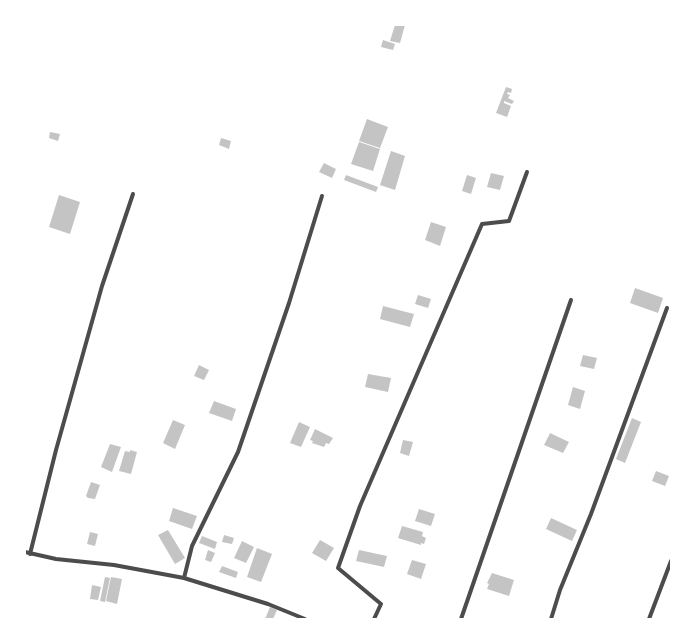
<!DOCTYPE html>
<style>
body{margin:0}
#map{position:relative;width:696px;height:644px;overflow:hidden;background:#fff;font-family:Literata,serif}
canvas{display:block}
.frame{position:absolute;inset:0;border:26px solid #fff;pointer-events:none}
</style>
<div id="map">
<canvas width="696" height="644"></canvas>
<div class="frame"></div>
</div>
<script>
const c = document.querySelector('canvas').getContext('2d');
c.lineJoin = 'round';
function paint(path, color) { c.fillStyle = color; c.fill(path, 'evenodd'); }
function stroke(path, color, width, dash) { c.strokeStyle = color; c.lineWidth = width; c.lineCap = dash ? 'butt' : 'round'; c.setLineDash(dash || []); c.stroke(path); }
paint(new Path2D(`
 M395 25H405L400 43 390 41Z
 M383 40 395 44 393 50 381 47Z
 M506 87 512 89 511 93 508 92 507 94 510 95 508 98 514 101 512 104 504 101V103L511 106 507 117 496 113Z
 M367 119 388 127 380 148 359 141Z
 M50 132 60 134 58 141 49 138Z
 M221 138 231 141 229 149 219 145Z
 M359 142 380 149 373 171 351 164Z
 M391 151 405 156 395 190 380 185Z
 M324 163 336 169 332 178 319 172Z
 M491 173 504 176 500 190 487 187Z
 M346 175 378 187 376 192 344 180Z
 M467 175 476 178 471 194 462 191Z
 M59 195 80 202 70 234 49 227Z
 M431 222 446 227 440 246 425 240Z
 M635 288 663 298 658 313 630 303Z
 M418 295 431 299 428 308 415 304Z
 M383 306 414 314 410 327 380 319Z
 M583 355 597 358 594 369 580 366Z
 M199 365 209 370 204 380 194 376Z
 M368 374 391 378 388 392 365 387Z
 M573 387 585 391 580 409 568 405Z
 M214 401 236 409 232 421 209 413Z
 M632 418 641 422 625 463 616 459Z
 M173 420 185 425 175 449 163 443Z
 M299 422 310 427 301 447 290 443Z
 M315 429 333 438 329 444 326 443 324 447 312 443 313 441 310 440Z
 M550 433 569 442 563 453 544 445Z
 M403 440 413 442 409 456 400 453Z
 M110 444 121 447 112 472 101 467Z
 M130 450 137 452 131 474 119 471 125 451 130 452Z
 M656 471 669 476 665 486 652 481Z
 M91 482 100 485 95 499 88 498 86 496Z
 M173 508 197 516 192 529 169 521Z
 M419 509 435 514 431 526 415 521Z
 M551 518 577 530 572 541 546 529Z
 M402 526 423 532 422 536 426 538 424 544 421 543V545L398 538Z
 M168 530 185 558 175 564 158 535Z
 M90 532 98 534 95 546 87 544Z
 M224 535 234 538 232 544 222 542Z
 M202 536 217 542 215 549 199 543Z
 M320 540 334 548 326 561 312 553Z
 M242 541 254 547 246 563 234 558Z
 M257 548 272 554 261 582 247 577Z
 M208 550 215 553 211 562 205 560Z
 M359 550 387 556 384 567 356 561Z
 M412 560 426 564 421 579 407 574Z
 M222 566 238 572 236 578 219 572Z
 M492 573 514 580 509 596 487 589 489 584 487 583Z
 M105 577 110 578 105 602 100 601Z
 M111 577 122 579 117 604 106 601Z
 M92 585 101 587 98 600 90 599Z
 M270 607 277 610 273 619H265Z`), '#c4c4c4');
stroke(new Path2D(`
 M25 552 56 559 114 565 184 578 268 604 305 619
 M30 554 56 450 102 286 133 194
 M184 578 192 546 238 452 289 303 322 196
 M374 619 381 604 338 568 360 506 482 224 509 221 527 172
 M461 619 571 300
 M551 619 560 590 591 514 667 308
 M649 619 671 561`), '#4c4c4c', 4);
</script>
